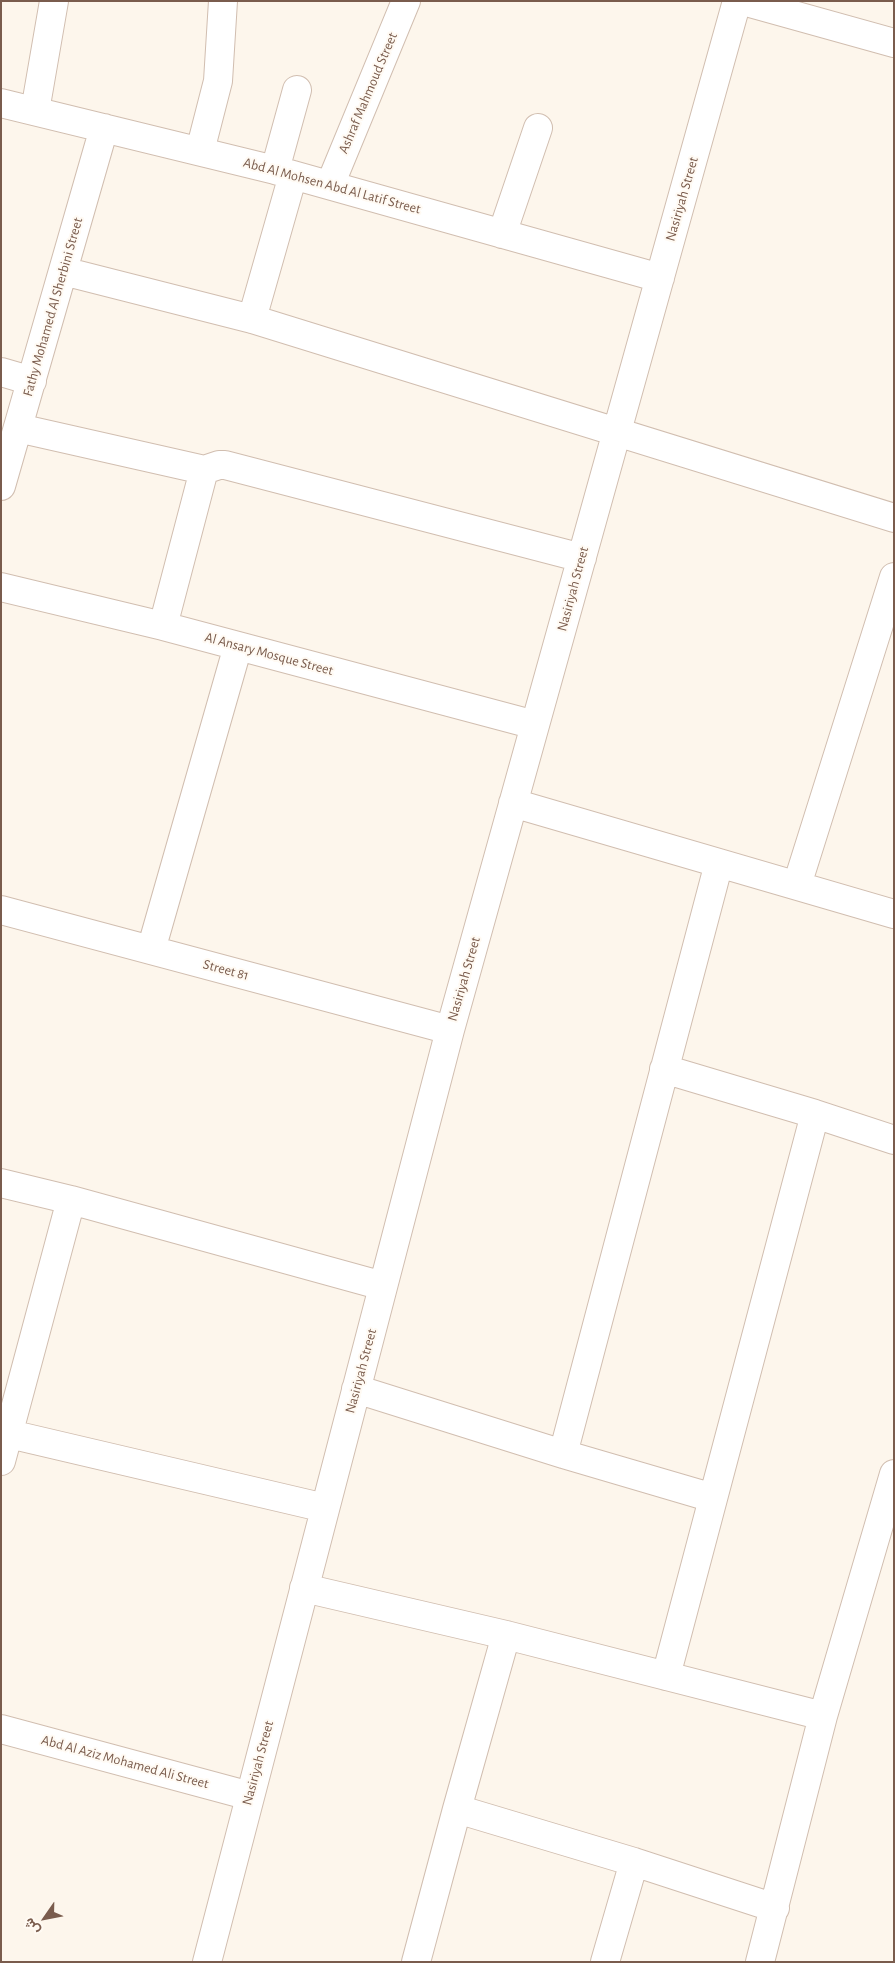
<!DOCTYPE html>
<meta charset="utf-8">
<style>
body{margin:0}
#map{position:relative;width:895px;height:1963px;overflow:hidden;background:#fdf6ec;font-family:"Alegreya Sans",Vazirmatn,sans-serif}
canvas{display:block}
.frame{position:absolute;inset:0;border:2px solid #7a5c4d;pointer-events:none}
.north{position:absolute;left:20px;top:1893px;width:50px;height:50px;-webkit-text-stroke:4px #fffaf3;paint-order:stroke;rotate:237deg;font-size:14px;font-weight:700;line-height:20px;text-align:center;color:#7a5c4d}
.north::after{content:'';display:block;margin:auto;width:18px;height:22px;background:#7a5c4d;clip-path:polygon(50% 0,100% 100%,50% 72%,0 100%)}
</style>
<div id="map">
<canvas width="895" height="1963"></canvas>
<div class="frame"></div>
<div class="north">ش</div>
</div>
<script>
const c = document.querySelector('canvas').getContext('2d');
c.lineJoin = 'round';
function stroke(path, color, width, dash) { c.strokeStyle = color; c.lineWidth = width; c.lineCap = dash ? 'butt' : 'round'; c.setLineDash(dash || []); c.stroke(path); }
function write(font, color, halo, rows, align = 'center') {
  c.font = font + ' "Alegreya Sans",sans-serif'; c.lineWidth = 4; c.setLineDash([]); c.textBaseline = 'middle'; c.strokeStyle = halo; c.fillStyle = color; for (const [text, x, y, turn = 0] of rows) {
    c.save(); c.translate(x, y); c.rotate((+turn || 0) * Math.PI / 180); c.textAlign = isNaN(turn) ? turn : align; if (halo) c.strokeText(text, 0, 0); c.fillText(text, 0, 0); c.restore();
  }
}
const street = new Path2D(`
 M743 1 894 43
 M1 103 275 170 660 278
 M35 111 54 1
 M200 151 218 81 223 1
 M275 170 297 90
 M330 185 406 1
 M502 234 538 128
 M63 271 252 319 894 518
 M252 319 293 175
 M1 372 32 381
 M18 428 204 470 163 626
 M204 470 219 465H225L582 558
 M1 486 104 128
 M1 587 163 626 535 725
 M513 803 894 914
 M797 885 894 577
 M1 910 450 1030
 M151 950 238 646
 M664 1069 815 1114 894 1140
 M1 1183 71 1200 383 1286
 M356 1389 563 1454 713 1498
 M1 1432 325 1508
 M563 1454 719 863
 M1 1461 71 1200
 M304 1588 506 1635 823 1716
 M666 1676 815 1114
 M1 1729 250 1796
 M457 1809 634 1862 775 1908
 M207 1962 450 1030 737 1
 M416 1962 457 1809 506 1635
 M605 1962 634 1862
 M760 1962 823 1716 894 1474`);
stroke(street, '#d1beb0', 30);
stroke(street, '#fff', 28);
write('14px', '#7a5c4d', '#fffaf3', [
 ["Ashraf Mahmoud Street",368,93,-67],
 ["Abd Al Mohsen Abd Al Latif Street",332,186,15],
 ["Nasiriyah Street",682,199,-74],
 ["Fathy Mohamed Al Sherbini Street",53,307,-74],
 ["Nasiriyah Street",573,589,-75],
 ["Al Ansary Mosque Street",269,654,15],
 ["Street 81",226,970,15],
 ["Nasiriyah Street",464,979,-74],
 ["Nasiriyah Street",361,1371,-75],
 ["Abd Al Aziz Mohamed Ali Street",125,1762,15],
 ["Nasiriyah Street",258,1763,-75]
]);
</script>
